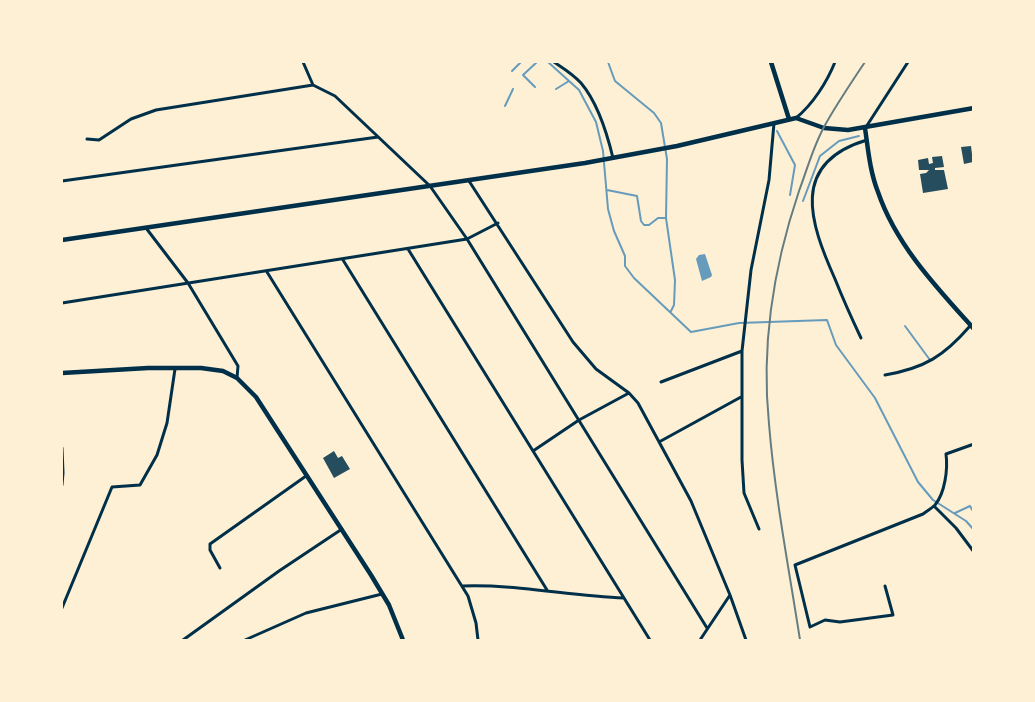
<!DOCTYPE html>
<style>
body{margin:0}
#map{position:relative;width:1035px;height:702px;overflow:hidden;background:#fdf0d5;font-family:"Fira Sans",sans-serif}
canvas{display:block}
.frame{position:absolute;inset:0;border:63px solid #fdf0d5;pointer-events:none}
</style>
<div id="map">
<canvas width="1035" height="702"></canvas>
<div class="frame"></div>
</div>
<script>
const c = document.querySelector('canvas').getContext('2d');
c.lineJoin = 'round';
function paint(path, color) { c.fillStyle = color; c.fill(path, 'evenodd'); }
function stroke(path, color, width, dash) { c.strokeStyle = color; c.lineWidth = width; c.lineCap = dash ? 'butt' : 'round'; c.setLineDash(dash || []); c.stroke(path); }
paint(new Path2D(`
 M705 254 712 275 711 277 702 281 696 259 699 255Z`), '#669bbc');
stroke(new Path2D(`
 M548 62 579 90 596 122 603 151 608 209 614 231 625 256V266L634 278 691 332 739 323 827 320 836 345 875 398 918 482 933 500 966 521 974 530
 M608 62 615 81 654 113 661 123 667 159 666 218 675 280 674 305 671 311
 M512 71 521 62
 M535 87 523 75 537 62
 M556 89 569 81
 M505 106 513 89
 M777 131 795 165 790 195
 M607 190 637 196 641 221 644 225H649L658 218H666
 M803 201 820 156 839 141 859 136
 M905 326 930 360
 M955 513 970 506 974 513`), '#669bbc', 2);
paint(new Path2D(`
 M971 146 973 162 964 164 961 147Z
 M942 156 944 167 935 168V170H944L948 189 923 193 920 174 926 173 929 170H919L918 160 928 158 929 164 933 163 932 157Z
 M334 451 338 458 342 456 350 469 334 478 323 458Z`), '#264d5e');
stroke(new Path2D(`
 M303 62 313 85
 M554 62C563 68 573 74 581 83 598 103 607 133 613 158
 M796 118C813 104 827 82 835 62
 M866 127 908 62
 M87 139 99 140 131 119 156 110 313 85 335 96 430 186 467 239 707 628
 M62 181 378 137
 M469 181 573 342 596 369 629 393 638 403 691 501 730 595 746 640
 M146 228 188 283 238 366 237 378
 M408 249 650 640
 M343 260 547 590
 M267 272 468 596 476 623 478 640
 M62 303 467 239 498 223
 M861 338C852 319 843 299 835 279 810 223 789 163 867 140
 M885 375C925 368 944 356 970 326
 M661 382 742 351
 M659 442 741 397
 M62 448 63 473 62 485
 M533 451 579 420 629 393
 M934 506 956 528 974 552
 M759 529 744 493 742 460V351L751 270 769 180 774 123
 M220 568 210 550V544L306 476
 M462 586C517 584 569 596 624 598
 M885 586 893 615 840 622 825 620 810 627 795 565 923 514C927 511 932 508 935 505 945 493 948 469 946 454L974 444
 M62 608 112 487 140 485 157 455 167 423 175 369
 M183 640 279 571 342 529
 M245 640 306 613 382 594
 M700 640 730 595`), '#003049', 3);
stroke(new Path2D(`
 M865 128C868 149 870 172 878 192 896 245 937 288 974 329`), '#003049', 4.5);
stroke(new Path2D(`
 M771 62 789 119
 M62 240 585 163 677 146 796 118 824 128 848 130 974 108
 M62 373 148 368H201L223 371 237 378 256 397 371 575 389 605 403 640`), '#003049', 4.5);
stroke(new Path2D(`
 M800 640C789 569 775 497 769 424 761 346 774 265 799 191 807 170 813 147 824 127 836 105 851 83 865 62`), '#657d81', 2);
</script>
